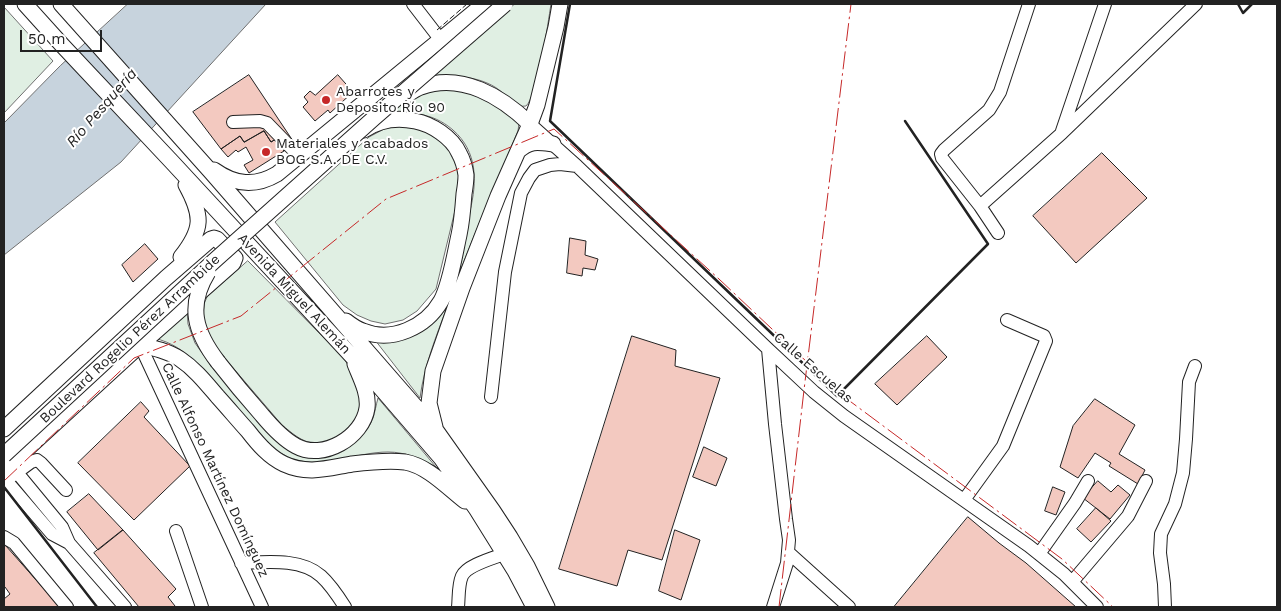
<!DOCTYPE html>
<meta charset="utf-8">
<style>
body{margin:0}
#map{position:relative;width:1281px;height:611px;overflow:hidden;background:#fff;font-family:"Work Sans",sans-serif}
canvas{display:block}
.frame{position:absolute;inset:0;border:5px solid #222;pointer-events:none}
.scale{position:absolute;left:20px;top:30px;width:82px;height:22px;box-sizing:border-box;border:2px solid #222;border-top:0;padding-left:6px;font-size:15px;line-height:18px;white-space:nowrap;color:#222;-webkit-text-stroke:4px #fff;paint-order:stroke}
</style>
<div id="map">
<canvas width="1281" height="611"></canvas>
<div class="frame"></div>
<div class="scale">50 m</div>
</div>
<script>
const c = document.querySelector('canvas').getContext('2d');
c.lineJoin = 'round';
function paint(path, color) { c.fillStyle = color; c.fill(path, 'evenodd'); }
function stroke(path, color, width, dash) { c.strokeStyle = color; c.lineWidth = width; c.lineCap = dash ? 'butt' : 'round'; c.setLineDash(dash || []); c.stroke(path); }
function write(font, color, halo, rows, align = 'center') {
  c.font = font + ' "Work Sans",sans-serif'; c.lineWidth = 4; c.setLineDash([]); c.textBaseline = 'middle'; c.strokeStyle = halo; c.fillStyle = color; for (const [text, x, y, turn = 0] of rows) {
    c.save(); c.translate(x, y); c.rotate((+turn || 0) * Math.PI / 180); c.textAlign = isNaN(turn) ? turn : align; if (halo) c.strokeText(text, 0, 0); c.fillText(text, 0, 0); c.restore();
  }
}
const green = new Path2D(`
 M515 4H551C548 23 538 95 526 106 523 106 522 107 519 105 507 98 500 88 487 83 466 74 446 77 425 80Z
 M4 7 53 61 4 113Z
 M444 87 476 91 519 123 518 131C494 189 468 247 447 307 436 337 424 366 420 398L375 340 428 321C436 303 444 284 452 265 456 253 462 242 466 230 468 224 469 217 470 211 477 182 478 152 453 130 431 111 408 112 381 115L414 95Z
 M399 126 418 127 430 132 450 148 461 177 459 194 436 289 417 311 403 320 385 324 371 321 357 315 343 305 275 222 369 137 386 128Z
 M248 261 344 358C351 371 360 386 361 400 362 404 360 408 359 411 353 428 334 444 315 443 302 443 291 432 282 425L216 348 207 331 203 319 204 304 207 297Z
 M187 310 188 324 195 343 212 367 268 430 332 455C349 448 366 436 373 418 375 412 376 405 378 398L436 467C420 459 406 452 388 452 356 452 325 469 292 459 287 457 281 453 275 450L195 361C180 349 173 343 154 338Z`);
paint(green, '#e0efe3');
stroke(green, '#6f6f6f', 1);
const water = new Path2D(`
 M128 4H266L121 162 4 255V123L60 66Z`);
paint(water, '#c7d3dd');
stroke(water, '#6f6f6f', 1);
const building = new Path2D(`
 M249 75 295 144 284 151 276 139 271 142 264 131 244 142 240 136 221 149 193 112Z
 M338 75 353 92 330 113 328 110 315 121 303 107 308 102 304 97 310 91 315 95Z
 M264 131 271 142 276 139 284 151 249 173 244 165 253 160 246 147 238 152 236 150 228 157 221 149 240 136 244 142Z
 M1102 153 1147 198 1076 263 1033 216Z
 M570 238 586 241 585 255 598 259 595 270 583 268 582 276 567 273Z
 M145 244 158 259 133 282 122 265Z
 M632 336 676 350 675 366 720 378 662 560 628 550 617 586 559 569Z
 M927 336 947 357 897 405 875 384Z
 M1095 399 1135 425 1119 454 1145 470 1138 484 1109 466 1111 463 1095 453 1078 478 1060 467 1073 426Z
 M141 402 149 411 144 417 190 466 134 520 78 463Z
 M704 447 727 458 716 486 693 477Z
 M1098 481 1111 492 1118 485 1130 495 1110 519 1083 498Z
 M1053 487 1065 492 1056 515 1045 511Z
 M89 494 123 530 98 550 67 512Z
 M1096 508 1111 521 1091 542 1077 529Z
 M968 517 999 543 1026 563 1076 607H894Z
 M123 530 176 589 168 597 175 606 173 607H139L94 553Z
 M675 530 700 540 681 600 659 591Z
 M6 546 60 607H4V599L10 594 5 587 4 588V547Z`);
paint(building, '#f3c9c0');
stroke(building, '#222', 1);
const minor = new Path2D(`
 M413 4 440 39
 M233 122 260 121 267 123 299 156
 M530 124 577 166 768 349 814 392 844 416 1029 546 1064 574 1097 607
 M1062 131 1105 4
 M980 206 1062 133 1196 4
 M998 233 980 206 942 158 941 154 944 150 989 110 1000 92 1029 4
 M140 345 262 607
 M768 349 775 424 786 519 789 540 787 563 773 607
 M491 397 505 272 521 193 529 178 535 170 550 165 560 164 577 166
 M10 464 62 527 69 543 125 607
 M12 476 31 462 37 460 41 463 66 490
 M4 478 52 534 69 543
 M964 500 1003 446 1046 341 1044 336 1007 320
 M176 531 202 607
 M4 537 14 543 67 607
 M789 553 849 607
 M1039 554 1075 503 1088 481
 M241 563C267 562 301 558 321 576 331 585 338 596 345 607
 M1072 582 1128 516 1146 481
 M458 607C459 598 458 585 462 576 467 565 494 558 504 554
 M1165 607 1164 584 1160 553 1161 534 1175 504 1183 473 1186 439 1189 382 1195 366`);
const major = new Path2D(`
 M25 4 62 45 172 162 373 379 441 458 477 510 515 571 534 607
 M61 4 212 173 435 429 493 511 510 537 527 566 547 607
 M404 97C410 93 415 89 421 87 462 72 502 97 530 124
 M518 151C530 140 538 142 553 144
 M214 170C235 185 255 187 277 174L484 4
 M181 257C203 229 203 216 186 185
 M346 321C351 325 357 329 363 331 392 343 426 327 441 301 450 285 455 253 459 235 462 221 463 208 464 194 465 188 466 181 466 175 465 168 463 160 459 153 452 137 431 124 415 121 397 117 379 120 364 130
 M140 345C154 348 168 351 180 359 195 369 206 383 218 397 228 408 238 420 248 431 258 444 269 457 284 464 308 475 328 468 352 464 369 462 388 460 405 462 428 466 448 488 465 501
 M218 362C232 380 247 398 262 415 272 427 283 439 296 446 323 461 363 437 367 408 369 393 360 377 355 364
 M435 427 429 403 433 371 462 288 498 196 530 124 537 105 556 27 560 4
 M4 429 166 278 211 239 214 238 217 239 233 256 235 258 233 263 140 345 4 470`);
stroke(minor, '#222', 14);
stroke(major, '#222', 17);
stroke(minor, '#fff', 12);
stroke(major, '#fff', 15);
const majorBridge = new Path2D(`
 M208 272C187 306 195 332 218 362
 M4 455 214 261 374 118 505 4`);
stroke(majorBridge, '#222', 17, []);
stroke(majorBridge, '#fff', 15);
stroke(new Path2D(`
 M437 30 467 4`), '#222', 1, [6, 2.5]);
stroke(new Path2D(`
 M570 4 550 121 837 396 988 244 905 121
 M1238 4 1243 13 1252 4
 M4 487 97 607`), '#222', 2.5);
stroke(new Path2D(`
 M4 481 134 358 241 316 386 199 554 129 719 279 843 396 1062 559 1113 607
 M779 607 804 390 851 4`), '#c62828', 1, [18, 4, 2.5, 4]);
for (const [x, y, r, color] of [
 [326,100,5,"#c62828"],
 [266,152,5,"#c62828"]
]) { const dot = new Path2D(); dot.arc(x, y, r, 0, 2 * Math.PI); c.fillStyle = color; c.fill(dot); stroke(dot, '#fff', 2); }
write('14px', '#222', '#fff', [
 ["Abarrotes y",336,92],
 ["Deposito Río 90",336,108],
 ["Materiales y acabados",276,144],
 ["BOG S.A. DE C.V.",276,160]
], 'left');
write('14px', '#222', '#fff', [
 ["Avenida Miguel Alemán",294,294,47],
 ["Boulevard Rogelio Pérez Arrambide",130,339,-43],
 ["Calle Escuelas",813,368,41],
 ["Calle Alfonso Martínez Domínguez",215,470,65]
]);
write('italic 15px', '#222', '#fff', [
 ["Río Pesquería",102,108,-49]
]);
</script>
